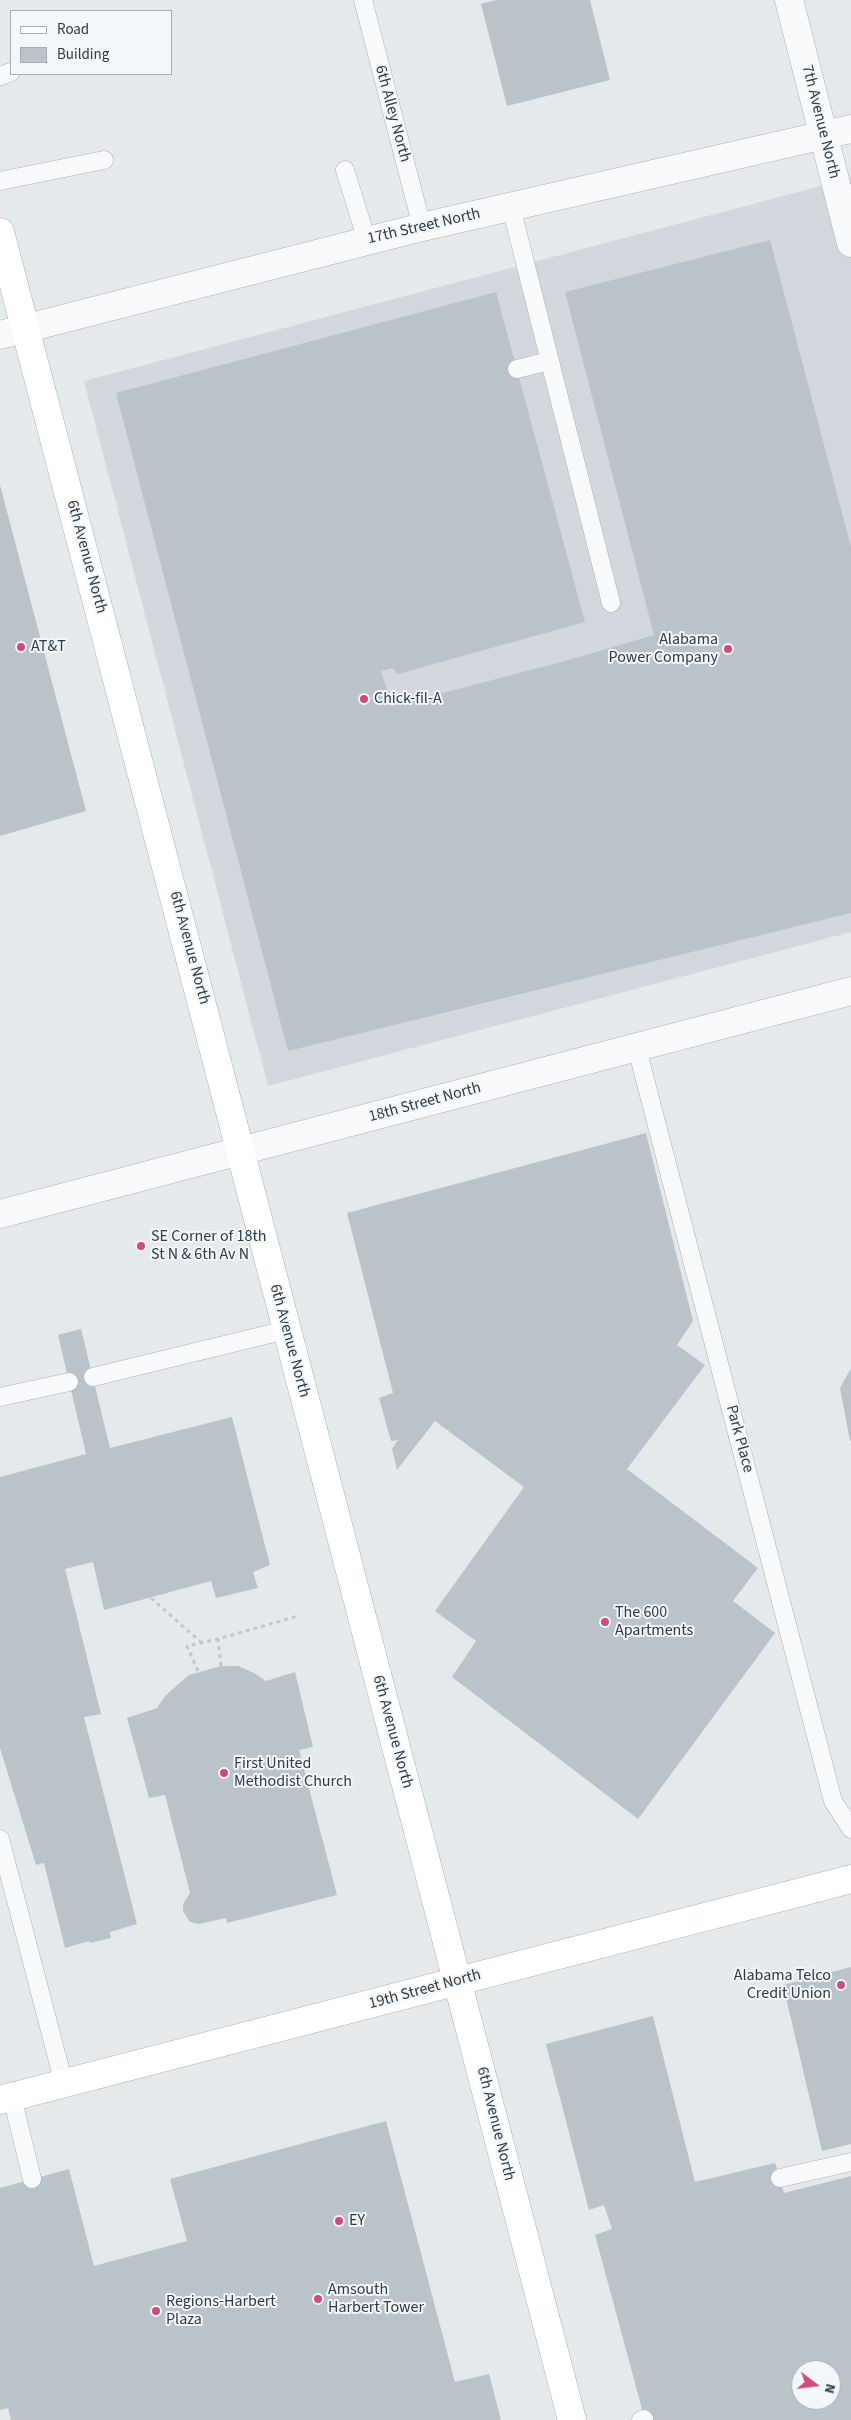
<!DOCTYPE html>
<style>
body{margin:0}
#map{position:relative;width:851px;height:2420px;overflow:hidden;background:#e4e9ec;font-family:"Source Sans 3",sans-serif}
canvas{display:block}
.legend{position:absolute;left:10px;top:10px;width:162px;height:65px;box-sizing:border-box;background:#f4f7f9;border:1px solid #a4abb1;margin:0;padding:6px 9px;list-style:none;font-size:15px;color:#2b3a45}
.legend li{display:flex;align-items:center;gap:10px;height:25px}
.legend b{width:25px;border:1px solid #a4abb1}
.north{position:absolute;left:791px;top:2360px;width:50px;height:50px;box-sizing:border-box;background:#f4f7f9;border:1px solid #a4abb1;border-radius:50%;rotate:105deg;font-size:14px;font-weight:700;line-height:20px;text-align:center;color:#2b3a45}
.north::after{content:'';display:block;margin:auto;width:18px;height:22px;background:#cf4b79;clip-path:polygon(50% 0,100% 100%,50% 72%,0 100%)}
</style>
<div id="map">
<canvas width="851" height="2420"></canvas>
<ul class="legend">
<li><b style="height:6px;background:#fff"></b>Road</li>
<li><b style="height:14px;background:#bbc3ca"></b>Building</li>
</ul>
<div class="north">N</div>
</div>
<script>
const c = document.querySelector('canvas').getContext('2d');
c.lineJoin = 'round';
function paint(path, color) { c.fillStyle = color; c.fill(path, 'evenodd'); }
function stroke(path, color, width, dash) { c.strokeStyle = color; c.lineWidth = width; c.lineCap = dash ? 'butt' : 'round'; c.setLineDash(dash || []); c.stroke(path); }
function write(font, color, halo, rows, align = 'center') {
  c.font = font + ' "Source Sans 3",sans-serif'; c.lineWidth = 4; c.setLineDash([]); c.textBaseline = 'middle'; c.strokeStyle = halo; c.fillStyle = color; for (const [text, x, y, turn = 0] of rows) {
    c.save(); c.translate(x, y); c.rotate((+turn || 0) * Math.PI / 180); c.textAlign = isNaN(turn) ? turn : align; if (halo) c.strokeText(text, 0, 0); c.fillText(text, 0, 0); c.restore();
  }
}
paint(new Path2D(`
 M851 178V932L268 1086 84 381Z`), '#d2d8de');
paint(new Path2D(`
 M496 0H590L610 80 507 106 481 4Z
 M770 240 851 547V913L288 1051 116 393 496 292 585 622 398 674 393 668 381 671 392 706 558 663 654 635 565 292Z
 M0 485 86 811 0 836Z
 M646 1133 693 1321 677 1345 705 1365 627 1469 758 1568 733 1601 775 1633 638 1819 452 1677 476 1641 435 1611 524 1487 435 1421 397 1470 392 1449 398 1440 391 1441 379 1398 393 1393 347 1213Z
 M81 1329 110 1448 232 1417 270 1565 253 1572 258 1588 216 1598 211 1581 104 1610 93 1562 65 1569 101 1714 84 1717 137 1924 110 1932 111 1938 90 1943 89 1941 65 1948 44 1863 36 1865 0 1748V1477L86 1454 58 1335Z
 M851 1368V1441H850L840 1388Z
 M221 1666H238L254 1673 266 1681 295 1672 313 1747 299 1750 337 1895 227 1923 226 1918 199 1924 190 1922 183 1911V1904L190 1893 165 1795 149 1798 127 1718 157 1708 166 1695 189 1675Z
 M851 1967V2144L822 2151 783 1985Z
 M653 2016 695 2182 775 2163 784 2193 851 2176V2420H645L595 2235 612 2229 604 2205 589 2210 546 2044ZM801 2370H831V2400H801Z
 M386 2121 455 2382 489 2374 501 2420H11L8 2408 0 2410V2188L69 2169 94 2266 187 2241 170 2179Z`), '#bbc3ca');
const service = new Path2D(`
 M363 0 422 227
 M0 76 11 72
 M345 170 367 241
 M0 181 104 160
 M511 207 611 603
 M517 369 549 361
 M636 1045 833 1801 851 1829
 M93 1377 286 1330
 M0 1397 69 1382
 M0 1839 64 2084
 M12 2097 32 2179
 M780 2178 851 2162
 M641 2420 644 2419`);
const tertiary = new Path2D(`
 M789 0 851 243
 M0 335 422 227 851 129
 M0 1214C284 1142 567 1063 851 991`);
const secondary = new Path2D(`
 M0 232 572 2420
 M0 2100 851 1879`);
stroke(service, '#a9b1b7', 19);
stroke(tertiary, '#a9b1b7', 29);
stroke(secondary, '#a9b1b7', 29);
stroke(new Path2D(`
 M151 1598 202 1643
 M221 1666 218 1639 298 1616
 M198 1671 187 1646 218 1639`), '#c2c7cb', 3, [4, 4]);
stroke(service, '#f7f9fa', 18);
stroke(tertiary, '#f7f9fa', 28);
stroke(secondary, '#fff', 28);
for (const [x, y, r, color] of [
 [21,647,5,"#cf4b79"],
 [728,649,5,"#cf4b79"],
 [364,699,5,"#cf4b79"],
 [141,1246,5,"#cf4b79"],
 [605,1622,5,"#cf4b79"],
 [224,1773,5,"#cf4b79"],
 [841,1985,5,"#cf4b79"],
 [339,2221,5,"#cf4b79"],
 [318,2299,5,"#cf4b79"],
 [156,2311,5,"#cf4b79"]
]) { const dot = new Path2D(); dot.arc(x, y, r, 0, 2 * Math.PI); c.fillStyle = color; c.fill(dot); stroke(dot, '#f4f7f9', 2); }
write('16px', '#2b3a45', '#f4f7f9', [
 ["6th Alley North",392,114,75],
 ["7th Avenue North",820,122,76],
 ["17th Street North",424,227,-13],
 ["6th Avenue North",86,557,75],
 ["6th Avenue North",189,948,75],
 ["18th Street North",425,1103,-15],
 ["6th Avenue North",289,1341,75],
 ["Park Place",739,1439,75],
 ["6th Avenue North",392,1732,75],
 ["19th Street North",425,1990,-15],
 ["6th Avenue North",495,2124,76]
]);
write('16px', '#2b3a45', '#f4f7f9', [
 ["Alabama",718,640,"right"],
 ["Power Company",718,658,"right"],
 ["AT&T",31,647],
 ["Chick-fil-A",374,699],
 ["SE Corner of 18th",151,1237],
 ["St N & 6th Av N",151,1255],
 ["The 600",615,1613],
 ["Apartments",615,1631],
 ["First United",234,1764],
 ["Methodist Church",234,1782],
 ["Alabama Telco",831,1976,"right"],
 ["Credit Union",831,1994,"right"],
 ["EY",349,2221],
 ["Amsouth",328,2290],
 ["Harbert Tower",328,2308],
 ["Regions-Harbert",166,2302],
 ["Plaza",166,2320]
], 'left');
</script>
